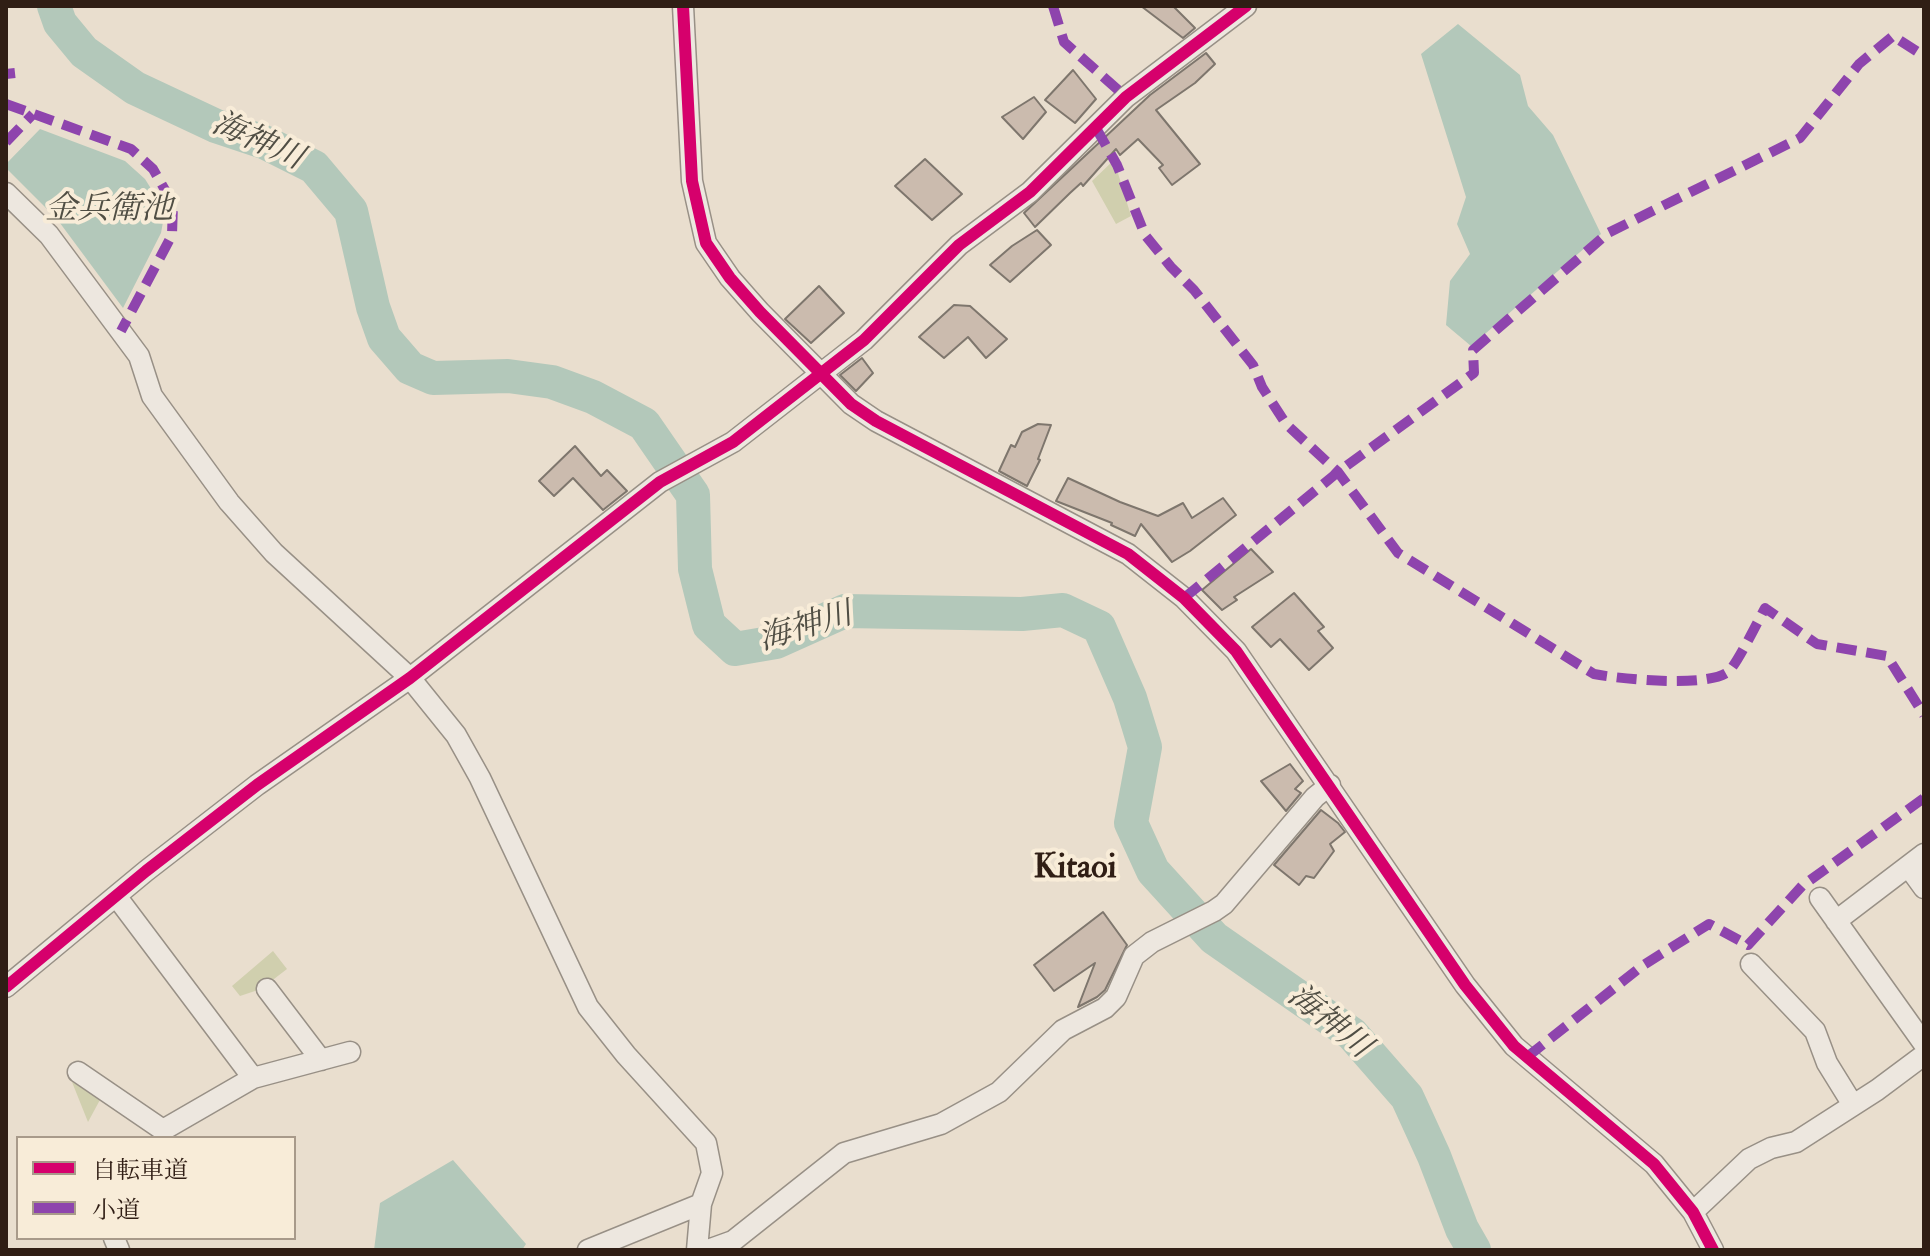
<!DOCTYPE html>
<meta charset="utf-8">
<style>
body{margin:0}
#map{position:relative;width:1930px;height:1256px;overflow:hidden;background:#e9dece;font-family:"IM FELL Double Pica","Noto Serif JP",serif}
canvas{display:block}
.frame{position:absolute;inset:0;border:8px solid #301e15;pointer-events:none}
.legend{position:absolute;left:16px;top:1136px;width:280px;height:104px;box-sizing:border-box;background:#f8ecd8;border:2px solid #a89a8a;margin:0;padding:10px 14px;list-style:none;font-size:24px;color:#301e15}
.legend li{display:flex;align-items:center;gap:16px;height:40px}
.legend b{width:40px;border:2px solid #a89a8a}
</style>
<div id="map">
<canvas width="1930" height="1256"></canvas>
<div class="frame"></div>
<ul class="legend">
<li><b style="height:10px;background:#d6006c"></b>自転車道</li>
<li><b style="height:10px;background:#8e44ad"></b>小道</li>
</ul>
</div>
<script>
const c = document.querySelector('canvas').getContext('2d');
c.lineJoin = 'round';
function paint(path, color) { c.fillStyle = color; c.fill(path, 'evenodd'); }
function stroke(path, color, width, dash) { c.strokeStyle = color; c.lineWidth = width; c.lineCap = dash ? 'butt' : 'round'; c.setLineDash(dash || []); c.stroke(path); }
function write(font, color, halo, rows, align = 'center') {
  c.font = font + ' "IM FELL Double Pica","Noto Serif JP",serif'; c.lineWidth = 8; c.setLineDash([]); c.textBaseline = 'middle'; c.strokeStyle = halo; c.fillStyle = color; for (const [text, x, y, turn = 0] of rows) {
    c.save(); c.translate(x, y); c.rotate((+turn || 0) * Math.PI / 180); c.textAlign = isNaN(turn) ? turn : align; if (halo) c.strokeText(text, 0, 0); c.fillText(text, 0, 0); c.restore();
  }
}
paint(new Path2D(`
 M1114 160 1131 216 1116 224 1092 181Z
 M273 951 287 969 261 989 240 996 232 986Z
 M72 1082 101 1098 88 1122Z`), '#d0cfae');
paint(new Path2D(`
 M1458 24 1520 75 1528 106 1553 135 1601 234 1471 346 1446 325 1450 281 1470 254 1457 224 1466 197 1421 54Z
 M40 129 125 161 145 179 165 211 161 233 123 308 57 219 6 168V164Z
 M453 1160 526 1244 522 1250H374L380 1203Z`), '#b3c8ba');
stroke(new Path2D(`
 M54 6 60 23 84 52 135 88 216 126 264 142 314 167 351 211 373 307 384 338 410 368 433 378 508 376 552 382 593 397 644 424 693 495 695 569 709 625 735 649 776 642 845 611 1022 614 1063 610 1099 627 1130 698 1145 747 1131 823 1153 871 1214 938 1352 1034 1407 1097 1434 1156 1462 1229 1474 1250`), '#b3c8ba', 34);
const building = new Path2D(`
 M1141 6H1173L1195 28 1183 38Z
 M1206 53 1215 64 1195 83 1156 110 1200 164 1172 185 1159 168 1163 165 1138 139 1120 155 1116 149 1083 186 1081 183 1070 193 1035 227 1024 213 1150 95Z
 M1073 70 1096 99 1075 123 1045 100Z
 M1034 97 1046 112 1023 139 1002 117Z
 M925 159 962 194 932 220 895 186Z
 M1037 230 1051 245 1010 282 990 265 1012 246Z
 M819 286 844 313 811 343 785 319Z
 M954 305 970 306 1007 339 986 358 968 337 944 358 919 337Z
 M862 358 873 373 856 391 840 375Z
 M1038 424 1051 425 1038 459 1040 460 1027 486 999 471 1011 445 1015 447 1022 432Z
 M575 446 601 476 607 470 627 491 603 510 573 478 554 496 539 481Z
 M1068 478 1120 502 1158 516 1183 503 1192 518 1223 498 1236 515 1190 551 1172 562 1141 524 1135 536 1111 525 1112 523 1056 501Z
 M1251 549 1273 572 1234 597 1237 600 1222 610 1202 590Z
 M1294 593 1324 627 1318 631 1333 648 1309 670 1280 639 1271 647 1252 627Z
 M1290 764 1303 781 1295 789 1301 793 1286 811 1261 781Z
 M1321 810 1338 823 1345 832 1330 844 1334 851 1314 878 1306 876 1299 885 1274 865Z
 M1103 912 1127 945 1105 990 1097 997 1078 1007 1095 963 1054 991 1034 965Z`);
paint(building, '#cbbbae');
stroke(building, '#7e766d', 2);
const minor = new Path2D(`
 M683 6 692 181 706 243 730 278 760 312 851 404 876 421 1128 554 1184 598 1236 651 1465 985 1514 1046 1654 1164 1693 1212 1713 1250
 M6 193 49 235 139 356 152 396 229 502 274 553 410 678 456 735 480 778 588 1007 626 1055 706 1143 712 1173 701 1204 697 1250
 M1908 866 1924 888
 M1820 898 1924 1044
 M1836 921 1924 854
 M1751 964 1815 1031 1827 1063 1853 1105
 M6 987 146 871 257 785 410 678 660 482 733 442 864 340 959 245 1030 192 1126 97 1246 6
 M267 989 321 1060
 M78 1072 163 1130 253 1078 116 896
 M253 1078 350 1052
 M1693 1212 1749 1159 1771 1148 1796 1142 1877 1090 1924 1055
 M114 1238 119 1250
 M588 1250 701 1204
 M708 1250 733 1241 844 1153 941 1124 999 1092 1063 1030 1105 1008 1116 997 1134 956 1152 942 1214 911 1224 904 1315 797 1330 785`);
stroke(minor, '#989086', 23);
stroke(minor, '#ede7df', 20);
stroke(new Path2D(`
 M1053 6 1064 42 1126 97
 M6 74 15 73
 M6 104 131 149 153 169 173 204 172 235 121 331
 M1096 128 1117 165 1145 235 1171 267 1194 290 1253 365 1262 387 1286 424 1338 472 1398 553 1594 674C1620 679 1706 688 1728 672 1736 666 1758 621 1765 608L1817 644 1887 656 1924 715
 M6 142 33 114
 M1184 598 1338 472 1474 373 1473 350 1608 233 1800 138 1859 64 1893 36 1924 56
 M1527 1057 1642 966 1709 924 1748 945 1802 886 1924 798`), '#8e44ad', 10, [20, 10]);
stroke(new Path2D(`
 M683 6 692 181 706 243 730 278 760 312 851 404 876 421 1128 554 1184 598 1236 651 1465 985 1514 1046 1654 1164 1693 1212 1713 1250
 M6 987 146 871 257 785 410 678 660 482 733 442 864 340 959 245 1030 192 1126 97 1246 6`), '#d6006c', 12);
write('italic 32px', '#504e44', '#f8ecd8', [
 ["海神川",257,143,24],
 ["金兵衛池",109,211],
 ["海神川",806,629,-17],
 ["海神川",1328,1023,39]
]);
write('bold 34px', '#301e15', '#f8ecd8', [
 ["Kitaoi",1075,870]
]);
</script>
